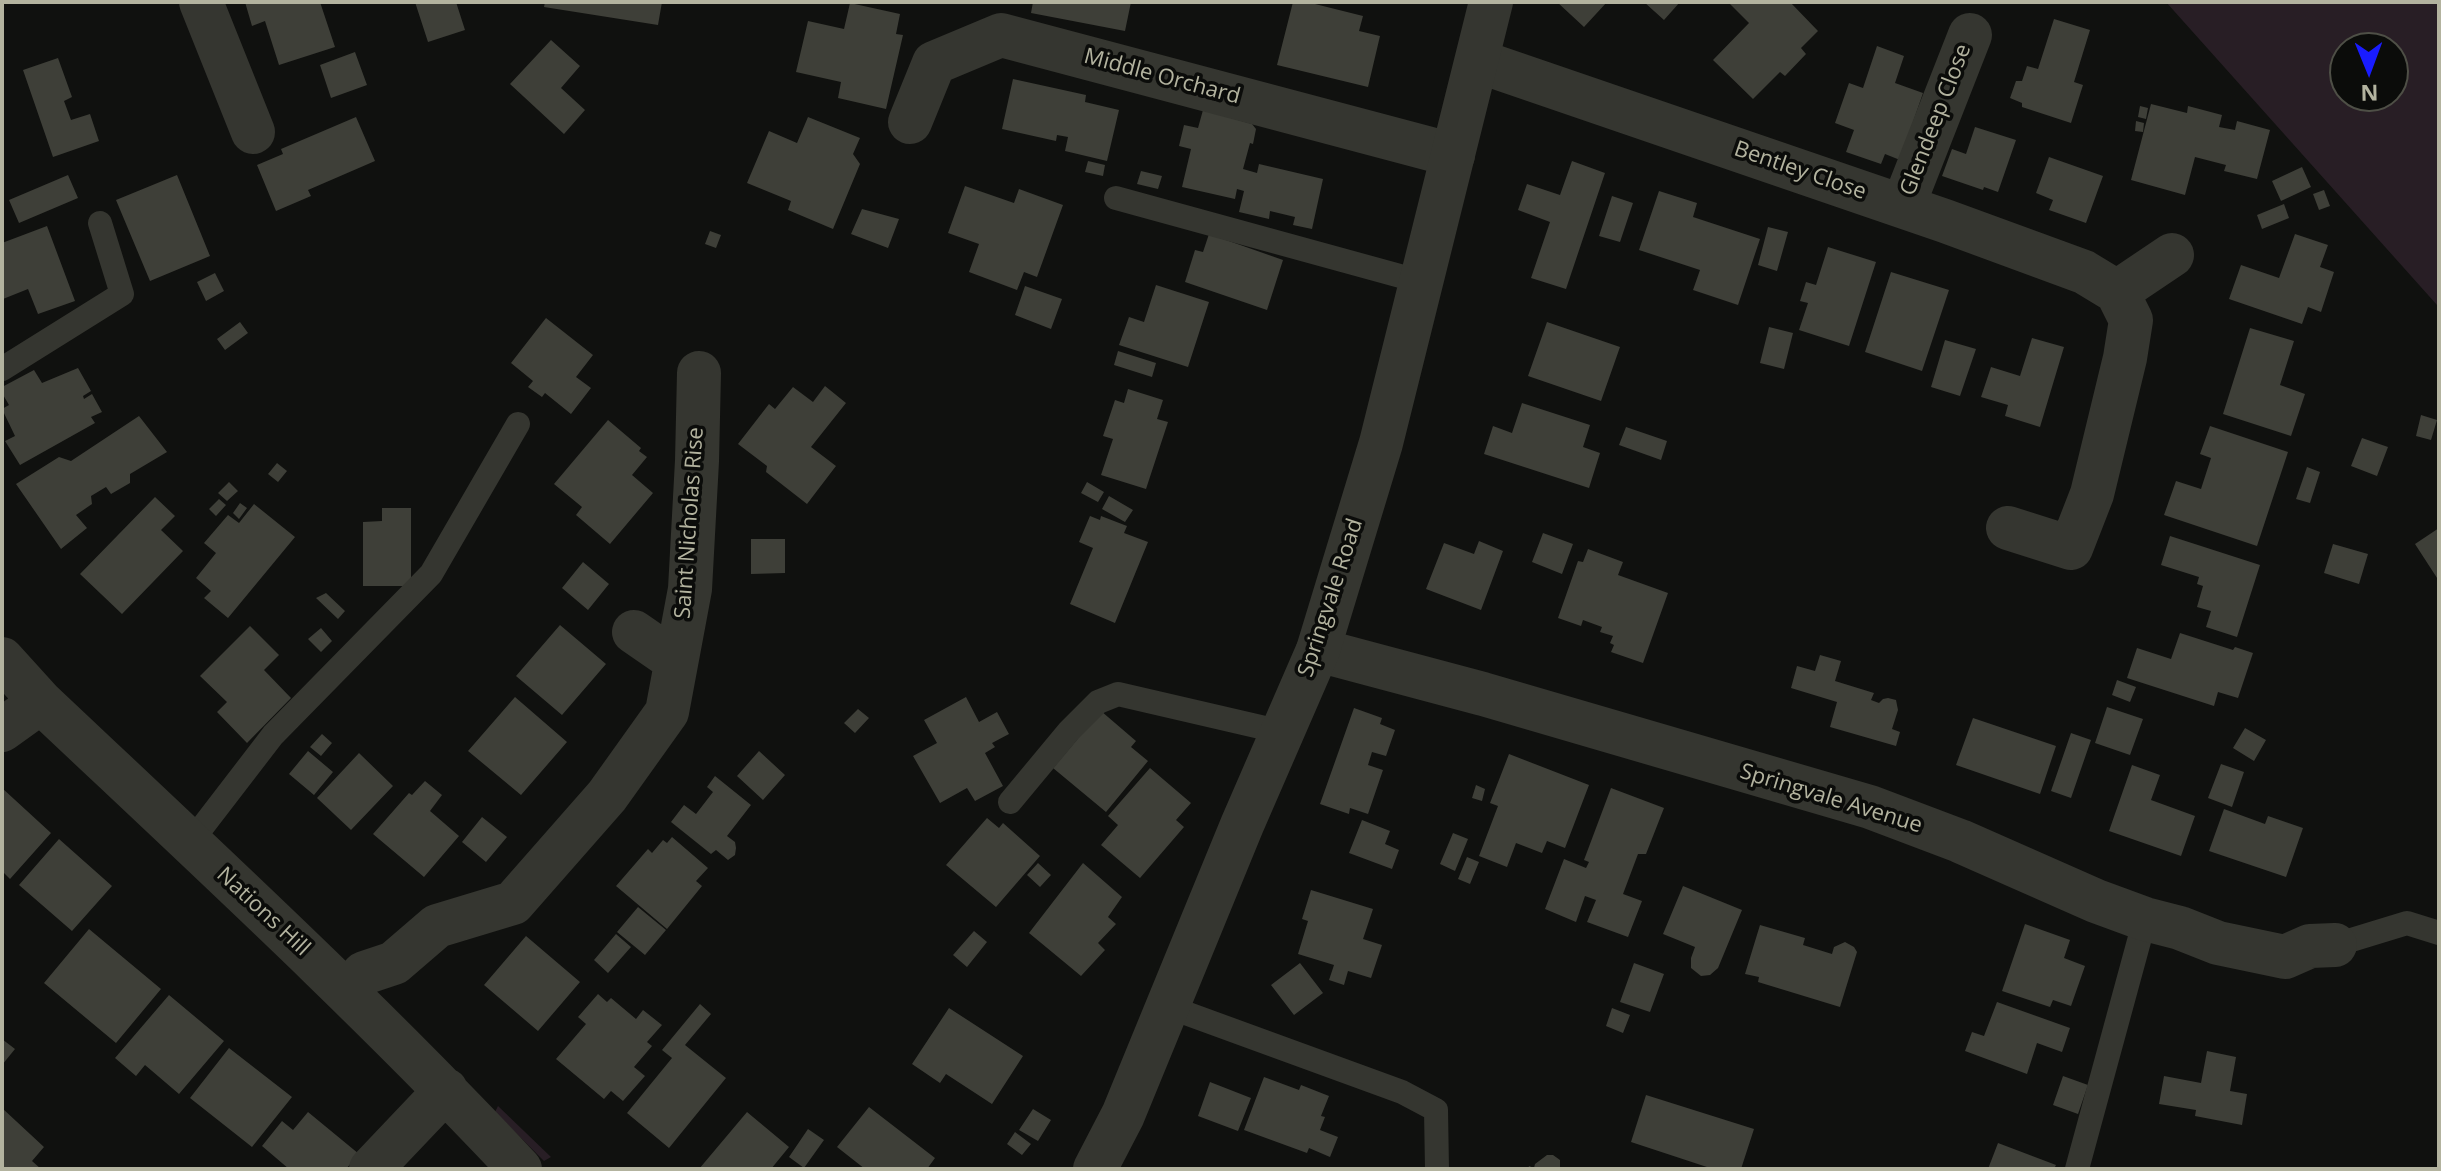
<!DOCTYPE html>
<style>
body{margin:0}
#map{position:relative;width:2441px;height:1171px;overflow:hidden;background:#10110f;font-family:"Open Sans",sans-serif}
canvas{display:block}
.frame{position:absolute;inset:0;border:4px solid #b3b39f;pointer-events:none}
.north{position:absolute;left:2329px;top:32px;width:80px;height:80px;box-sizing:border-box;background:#0b0c0a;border:2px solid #4e4f46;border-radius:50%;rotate:179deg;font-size:22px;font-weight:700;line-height:32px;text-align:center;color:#b3b39f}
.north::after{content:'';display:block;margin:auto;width:28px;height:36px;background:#191cff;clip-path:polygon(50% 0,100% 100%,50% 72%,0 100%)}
</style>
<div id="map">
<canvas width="2441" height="1171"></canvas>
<div class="frame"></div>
<div class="north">N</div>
</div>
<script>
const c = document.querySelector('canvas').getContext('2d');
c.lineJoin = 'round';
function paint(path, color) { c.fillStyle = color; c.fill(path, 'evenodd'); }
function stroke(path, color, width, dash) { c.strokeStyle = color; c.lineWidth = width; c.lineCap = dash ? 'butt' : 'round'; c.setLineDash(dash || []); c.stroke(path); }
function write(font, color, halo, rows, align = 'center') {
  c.font = font + ' "Open Sans",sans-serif'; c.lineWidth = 7; c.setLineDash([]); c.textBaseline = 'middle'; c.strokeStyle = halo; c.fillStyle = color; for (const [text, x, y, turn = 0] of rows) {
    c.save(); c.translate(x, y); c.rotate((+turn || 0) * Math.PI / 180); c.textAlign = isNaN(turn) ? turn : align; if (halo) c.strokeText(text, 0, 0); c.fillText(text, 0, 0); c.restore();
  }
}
paint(new Path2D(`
 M2166 2H2439L2437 305ZM2345 48H2393V96H2345Z
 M498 1106 551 1157 544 1161 495 1112Z`), '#281e25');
paint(new Path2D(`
 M245 2H320L335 47 279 65 265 21 252 26Z
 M415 2H456L465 30 428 42Z
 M545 2H662L658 25 544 7Z
 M1033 2H1131L1125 31 1031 13Z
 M1293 2H1307L1363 16 1359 31 1380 36 1368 87 1277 65Z
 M1557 2H1607L1584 27Z
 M1644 2H1680L1664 20Z
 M1728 2H1790L1818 31 1801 48 1806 54 1785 76 1780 72 1753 99 1713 60 1749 23Z
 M850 3 900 14 896 34 903 35 886 109 838 98 841 82 796 72 808 21 844 29Z
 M2054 19 2090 30 2074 82 2083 85 2071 123 2022 107V103L2010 98 2016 81H2022L2027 66 2038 69Z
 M551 40 580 66 561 88 585 110 564 134 510 84Z
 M1877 46 1904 56 1895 83 1923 93 1900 160 1885 154 1881 164 1846 152 1854 130 1835 123 1849 83 1863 88Z
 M355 52 367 85 331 98 320 65Z
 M58 58 72 97 64 101 71 120 90 114 99 141 53 157 23 70Z
 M1013 79 1086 95 1085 102 1119 110 1107 161 1065 151 1068 137 1057 135 1056 141 1002 129Z
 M2151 104 2187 113 2188 106 2222 115 2219 127 2235 130 2237 121 2270 130 2257 179 2224 171 2226 165 2195 157 2185 195 2131 180Z
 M2140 106 2148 108 2146 119 2138 117Z
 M1203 110 1252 124 1256 129 1253 144 1250 143 1243 169 1257 173 1259 164 1323 179 1312 229 1293 225 1295 217 1270 211 1269 219 1239 212 1244 191 1237 189 1235 199 1182 187 1191 149 1179 146 1184 125 1198 128Z
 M356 117 375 161 308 190 311 196 276 211 257 165 283 154 281 149Z
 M808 117 860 138 853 154 860 164 833 229 788 210 791 201 747 183 769 131 797 143Z
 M2136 121 2144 123 2143 132 2135 131Z
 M1975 127 2016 140 1998 192 1984 187 1983 190 1942 176 1952 149 1966 154Z
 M2049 157 2103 176 2086 223 2049 210 2053 200 2036 193Z
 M1088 161 1105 165 1103 176 1085 172Z
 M1572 161 1605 173 1566 289 1531 278 1550 222 1518 210 1527 184 1560 195Z
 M2302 167 2311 187 2281 201 2272 181Z
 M1141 171 1162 176 1158 189 1137 184Z
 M68 175 78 198 19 223 9 200Z
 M177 175 210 256 150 281 116 200Z
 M965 186 1014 203 1019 189 1063 205 1037 277 1024 272 1017 290 969 272 979 244 948 233Z
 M2324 190 2330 206 2319 210 2313 194Z
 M1659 191 1697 203 1693 217 1760 239 1738 305 1693 290 1700 270 1639 250Z
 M1612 196 1633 203 1620 242 1599 236Z
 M2284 204 2289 218 2262 229 2257 215Z
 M862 209 899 219 888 248 851 234Z
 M47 226 75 301 38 314 28 289 3 299 2 243Z
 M1768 227 1788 232 1777 271 1758 265Z
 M710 231 721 235 716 248 705 244Z
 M1209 234 1283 260 1267 310 1185 282 1195 250 1203 252Z
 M2295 234 2328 245 2320 267 2334 272 2321 312 2308 307 2302 324 2229 299 2241 265 2279 278Z
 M1828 247 1876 262 1849 346 1799 330 1808 303 1800 301 1806 282 1816 285Z
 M1891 272 1949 290 1922 371 1865 352Z
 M215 273 224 291 206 301 197 282Z
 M1156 285 1209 302 1188 367 1119 345 1129 317 1144 322Z
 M1025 286 1062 299 1051 329 1015 315Z
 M546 318 593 355 576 377 591 388 571 414 545 393 542 397 528 387 533 381 511 363Z
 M240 322 248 333 225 350 217 339Z
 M1547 322 1620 347 1601 401 1528 376Z
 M1769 327 1793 333 1784 369 1760 363Z
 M2250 328 2294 341 2280 385 2305 394 2291 436 2223 414Z
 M2032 338 2064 347 2040 427 2005 416 2008 405 1981 397 1991 367 2020 376Z
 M1945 340 1976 349 1960 396 1931 387Z
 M1118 351 1156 363 1152 377 1114 365Z
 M78 368 91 391 83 396 84 399 92 394 102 412 91 417 95 423 20 465 5 441 15 436 2 409 9 405 2 393V387L34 370 42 383Z
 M825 386 846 403 811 447 836 466 807 504 766 472 767 466 738 444 769 404 775 409 793 387 813 402Z
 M1128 389 1163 400 1157 419 1168 422 1146 489 1101 475 1113 439 1103 436 1115 400 1124 403Z
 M1522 403 1590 425 1583 447 1600 453 1589 488 1484 454 1493 426 1512 433Z
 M2421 415 2437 420 2431 440 2416 436Z
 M139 416 167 452 130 474V483L111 494 106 487 91 496 92 504 76 515 87 528 61 549 16 484 59 457 71 461Z
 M608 420 641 448 639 451 647 457 632 475 653 493 610 544 576 515 582 507 554 484Z
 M2210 426 2288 452 2257 546 2164 515 2176 481 2201 489 2211 458 2200 454Z
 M1626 427 1667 441 1661 460 1619 445Z
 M2362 438 2388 447 2377 476 2351 466Z
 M277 463 287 471 278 482 268 474Z
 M2307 467 2320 472 2310 503 2296 499Z
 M229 482 238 491 227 501 218 493Z
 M1087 482 1104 492 1098 502 1081 493Z
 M1109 496 1133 510 1125 522 1102 509Z
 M155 497 175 516 161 530 183 551 122 614 80 574Z
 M219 499 226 505 216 516 209 509Z
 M240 503 247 508 239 519 233 513Z
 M254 504 295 537 228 618 204 598 211 591 196 578 216 553 204 543 228 515 239 523Z
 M382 508H411V586H363V522L382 521Z
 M1090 516 1100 520 1101 516 1127 526 1124 533 1148 542 1115 623 1070 604 1093 548 1079 542Z
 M2439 528V581L2415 544Z
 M1543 533 1573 544 1562 574 1532 562Z
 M2170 536 2260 565 2237 637 2206 627 2211 611 2197 607 2203 586 2197 584 2199 577 2161 565Z
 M751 539H785V573L751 574Z
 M1479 541 1503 551 1481 610 1426 589 1444 543 1474 554Z
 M2333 544 2368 554 2359 584 2324 573Z
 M1588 549 1623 562 1618 575 1668 593 1643 663 1611 652 1614 645 1610 643 1613 636 1600 632 1602 627 1583 620 1581 626 1558 618 1578 561 1583 562Z
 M583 562 609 584 588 610 562 588Z
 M326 593 345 611 338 619 316 598Z
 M560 625 606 664 562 715 516 676Z
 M250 626 279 655 264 670 291 698 247 743 217 712 227 702 200 676Z
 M321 628 332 641 321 652 308 639Z
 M2180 633 2233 650 2235 647 2253 653 2238 698 2218 692 2214 706 2127 678 2137 648 2171 659Z
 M1820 655 1841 661 1835 681 1874 693 1871 700 1879 703 1883 699 1888 698 1896 700 1898 710 1892 729 1900 732 1896 746 1830 727 1837 702 1791 688 1797 666 1815 671Z
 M2117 680 2136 687 2130 702 2112 695Z
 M515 697 567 742 521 795 468 751Z
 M966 697 979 722 997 712 1009 734 992 743 995 747 985 753 1003 786 975 801 967 788 940 803 913 756 937 743 924 720Z
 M2107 707 2143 719 2130 755 2095 743Z
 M1354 708 1382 718 1380 724 1395 730 1386 756 1372 752 1368 765 1383 770 1368 814 1350 808 1349 814 1320 804Z
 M858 709 869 718 855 733 844 723Z
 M1101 711 1136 741 1131 747 1148 761 1106 812 1053 768Z
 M1973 718 2056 746 2040 794 1956 765Z
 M2245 728 2266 740 2254 761 2233 748Z
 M2071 733 2091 740 2071 798 2051 791Z
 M322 734 332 743 321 756 310 747Z
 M308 751 333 772 314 795 289 774Z
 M759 751 785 775 763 800 737 776Z
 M359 753 393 786 351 830 317 798Z
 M1509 754 1589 785 1565 848 1547 841 1542 853 1516 843 1507 867 1479 856 1498 806 1490 803Z
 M2221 764 2244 772 2232 807 2208 798Z
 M2132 765 2160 775 2151 800 2195 816 2181 856 2109 831Z
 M1150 768 1191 803 1176 820 1184 827 1140 878 1101 845 1118 825 1108 816Z
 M715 776 751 805 727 836 735 842 736 848 735 855 728 860 716 850 711 854 671 822 684 805 696 814 713 792 707 787Z
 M425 781 442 795 430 811 459 836 424 877 373 834 409 793 412 795Z
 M1476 785 1485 789 1482 801 1472 798Z
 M2 788 51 833 10 879 2 871Z
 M1611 788 1664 808 1646 854H1638L1623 894 1642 901 1628 937 1587 922 1596 900 1585 896 1576 922 1545 909 1564 859 1586 868 1589 862 1584 860Z
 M2224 809 2265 824 2268 816 2303 828 2286 877 2209 851Z
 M482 817 507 837 486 862 462 842Z
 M987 818 999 828 1003 823 1040 856 996 907 946 865Z
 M1362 820 1390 831 1385 844 1399 850 1392 869 1349 853Z
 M1453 833 1468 839 1455 871 1440 864Z
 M672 837 708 868 696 881 702 886 667 929 616 886 648 849 652 853 663 840 667 843Z
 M59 839 112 886 72 931 19 885Z
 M1467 857 1479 862 1470 884 1458 879Z
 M1038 863 1051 875 1040 887 1027 875Z
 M1083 863 1122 897 1108 917 1116 924 1098 943 1105 950 1081 976 1029 933Z
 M1683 886 1742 910 1718 968 1710 975 1701 976 1691 968V958L1695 947 1663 934Z
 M1311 890 1373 909 1363 939 1382 945 1371 978 1348 971 1344 985 1329 980 1334 965 1298 954 1308 921 1302 919Z
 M638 907 666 930 645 955 617 932Z
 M2025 924 2070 940 2064 958 2085 966 2071 1006 2053 1000 2050 1007 2002 991Z
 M1760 925 1805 938 1803 945 1832 954 1834 947 1845 942 1854 947 1857 952 1840 1007 1758 982 1759 977 1745 974Z
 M89 929 161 989 116 1043 44 983Z
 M974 931 987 942 967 967 953 955Z
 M616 934 631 947 608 973 594 960Z
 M526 936 580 982 538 1031 484 985Z
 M1300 963 1323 993 1294 1015 1271 985Z
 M1634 963 1664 974 1650 1012 1620 1002Z
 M598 994 607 1002 611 998 636 1019 643 1010 662 1025 647 1042 652 1046 634 1067 645 1076 623 1101 611 1091 604 1099 556 1059 586 1024 578 1017Z
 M169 995 224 1041 179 1094 145 1065 136 1076 115 1058Z
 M1997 1002 2070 1028 2062 1052 2037 1043 2027 1074 1965 1051 1972 1032 1984 1036Z
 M700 1004 711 1014 685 1045 726 1078 669 1148 627 1113 672 1058 662 1050Z
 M949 1008 1023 1056 992 1104 946 1074 940 1083 912 1064Z
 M1612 1008 1630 1015 1623 1033 1606 1026Z
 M2 1039 15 1049 2 1065Z
 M229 1048 292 1097 252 1147 190 1098Z
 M2207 1051 2236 1057 2230 1091 2247 1094 2242 1125 2195 1116 2196 1110 2159 1104 2164 1076 2201 1083Z
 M2063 1076 2088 1085 2078 1114 2053 1105Z
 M1264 1077 1299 1090 1301 1085 1329 1096 1321 1116 1325 1117 1320 1130 1338 1137 1330 1157 1309 1148 1307 1153 1244 1130Z
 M1210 1082 1251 1098 1238 1131 1198 1116Z
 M1646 1095 1754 1129 1741 1169H1713L1631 1142Z
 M869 1107 935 1158 927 1169H865L837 1147Z
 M2 1108 44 1147 32 1161 41 1169H4L2 1167Z
 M1033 1109 1051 1120 1038 1141 1019 1130Z
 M308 1112 359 1154 346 1169H289L262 1146 282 1121 293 1130Z
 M747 1112 789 1147 771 1169H699Z
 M808 1129 824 1140 804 1168 789 1157Z
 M1015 1132 1031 1144 1022 1155 1007 1144Z
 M1998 1143 2056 1165 2054 1169H1988Z
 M1547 1155H1553L1560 1160V1169H1528L1529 1166 1534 1168 1535 1164Z`), '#3e3f38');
stroke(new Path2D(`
 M1116 198 1422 282
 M2 369 122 294 100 223
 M1010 802 1069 731 1098 702 1118 694 1282 732
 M190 843 273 735 431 574 518 424
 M2335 945 2407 923 2439 933
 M1169 1007 1402 1092 1436 1110 1437 1169
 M2077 1169 2145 919`), '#353630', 24);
stroke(new Path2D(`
 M201 2 253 132
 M1478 61 1945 221 2084 272 2117 292 2131 320 2125 358 2092 494 2071 548 2008 528
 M910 122 934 63 1001 35 1453 155
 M1903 206 1970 35
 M2117 292 2172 255
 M634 632 676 661
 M1318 650 1483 694 1870 807 1960 841 2096 901 2145 919 2180 928 2218 943 2285 957 2310 946 2335 945
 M2 659 41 702C203 855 367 1006 520 1169
 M2 730 41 702
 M347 992 364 973 394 963 437 926 513 903 607 796 667 712 690 589 697 461 699 373
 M371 1169 446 1090`), '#353630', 44);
stroke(new Path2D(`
 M1095 1169 1123 1115 1242 825 1318 650 1381 443 1491 2`), '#353630', 44);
write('22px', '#b3b39f', '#0b0c0a', [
 ["Middle Orchard",1162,77,15],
 ["Glendeep Close",1936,120,-69],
 ["Bentley Close",1800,171,19],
 ["Saint Nicholas Rise",690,523,-86],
 ["Springvale Road",1331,598,-72],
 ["Springvale Avenue",1831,799,17],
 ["Nations Hill",263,912,43]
]);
</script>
